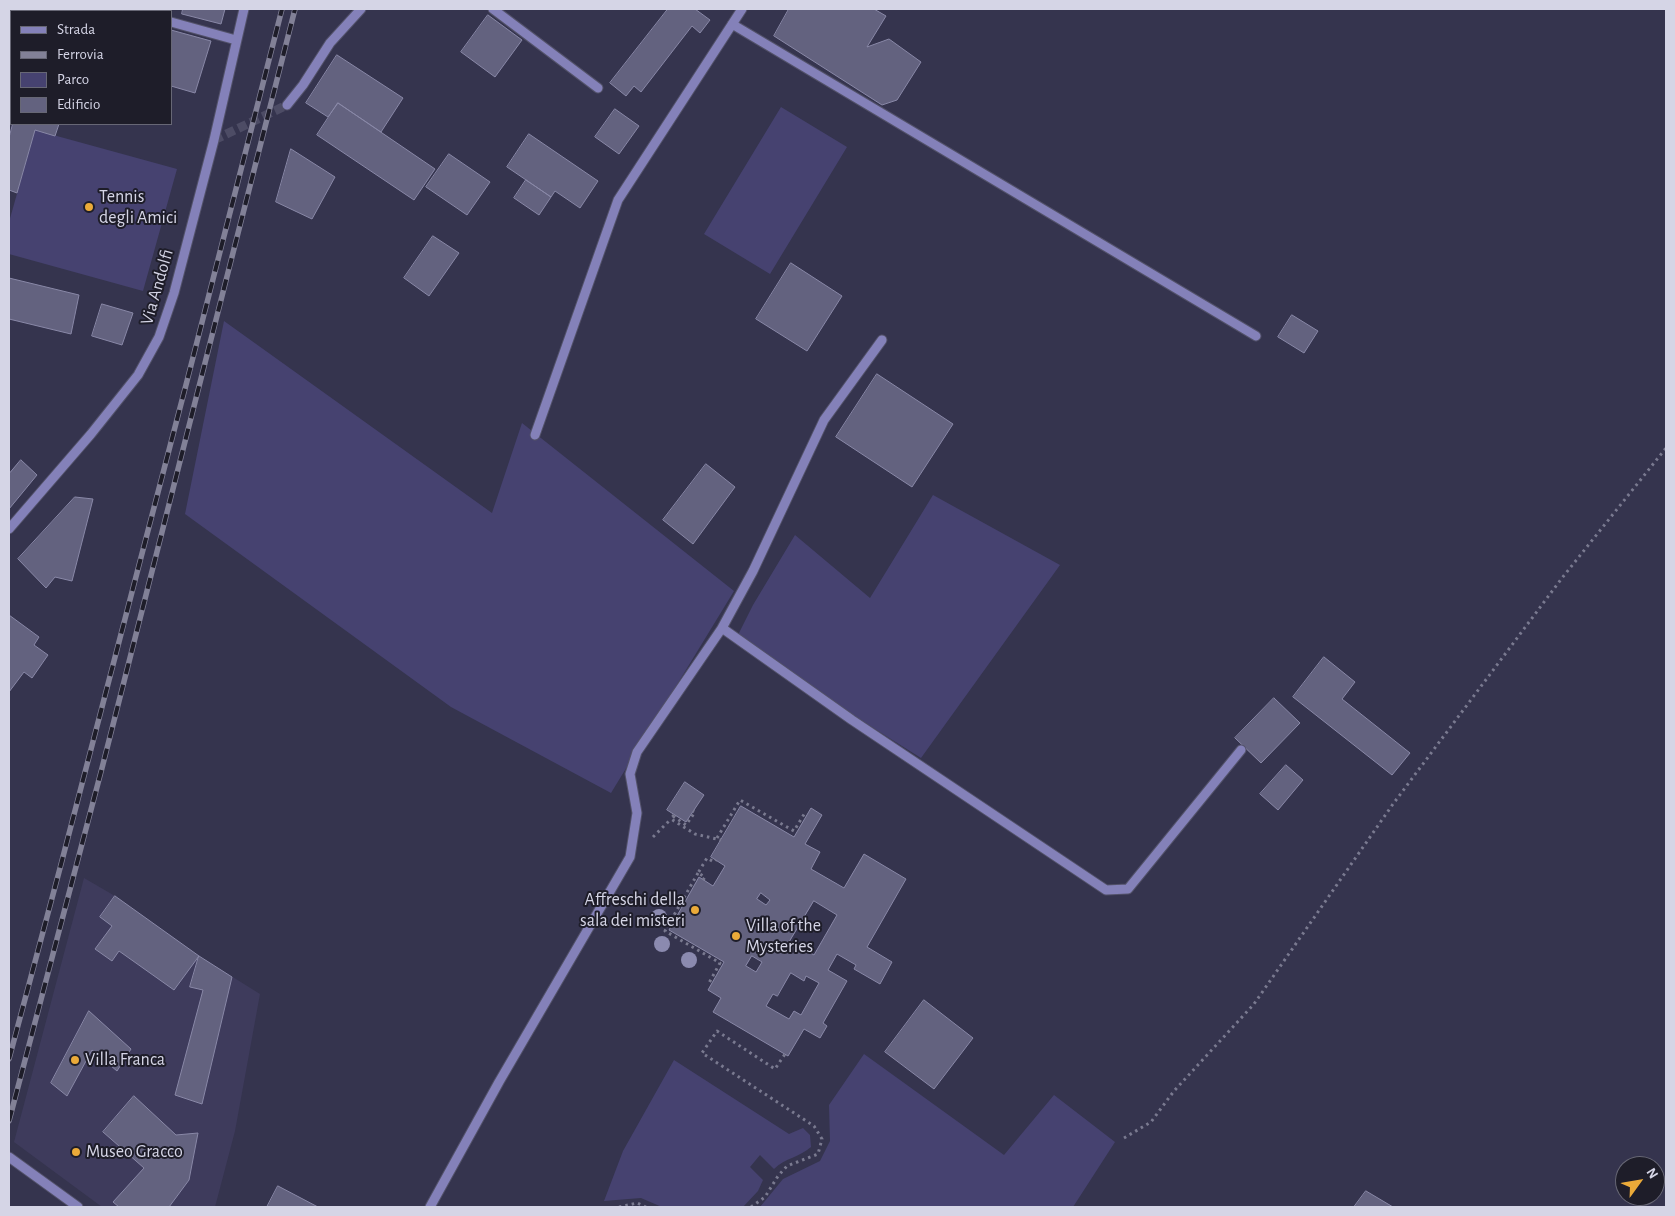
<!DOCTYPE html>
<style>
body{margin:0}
#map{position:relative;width:1675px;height:1216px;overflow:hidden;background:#35344e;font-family:"Alegreya Sans",sans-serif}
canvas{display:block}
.frame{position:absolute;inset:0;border:10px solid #d5d5e6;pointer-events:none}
.legend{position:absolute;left:10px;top:10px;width:162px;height:115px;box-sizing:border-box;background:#1e1d29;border:1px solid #676775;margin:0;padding:6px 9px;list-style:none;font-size:15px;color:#d5d5e6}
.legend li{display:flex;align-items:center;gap:10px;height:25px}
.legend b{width:25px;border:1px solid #676775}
.north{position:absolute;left:1615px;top:1156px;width:50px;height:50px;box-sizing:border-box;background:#1e1d29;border:1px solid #676775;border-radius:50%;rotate:58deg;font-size:14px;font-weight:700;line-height:20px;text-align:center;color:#d5d5e6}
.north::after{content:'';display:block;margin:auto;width:18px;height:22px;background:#ebaa39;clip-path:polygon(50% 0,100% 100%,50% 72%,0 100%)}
</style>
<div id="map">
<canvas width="1675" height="1216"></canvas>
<div class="frame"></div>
<ul class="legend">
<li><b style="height:6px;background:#8481b9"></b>Strada</li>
<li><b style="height:6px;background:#828197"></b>Ferrovia</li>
<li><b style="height:14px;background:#464270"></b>Parco</li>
<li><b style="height:14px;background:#63627f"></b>Edificio</li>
</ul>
<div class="north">N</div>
</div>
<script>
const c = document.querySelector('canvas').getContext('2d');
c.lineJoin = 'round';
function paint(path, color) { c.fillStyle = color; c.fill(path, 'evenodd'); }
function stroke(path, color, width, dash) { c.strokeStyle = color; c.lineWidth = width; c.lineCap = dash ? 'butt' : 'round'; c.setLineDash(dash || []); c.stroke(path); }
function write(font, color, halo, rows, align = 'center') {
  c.font = font + ' "Alegreya Sans",sans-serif'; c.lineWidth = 4; c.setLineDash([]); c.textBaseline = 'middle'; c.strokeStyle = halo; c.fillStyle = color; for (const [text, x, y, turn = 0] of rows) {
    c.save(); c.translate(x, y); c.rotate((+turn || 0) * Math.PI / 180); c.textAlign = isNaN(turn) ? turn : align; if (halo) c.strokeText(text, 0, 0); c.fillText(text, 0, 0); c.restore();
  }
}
paint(new Path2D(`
 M84 878 115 896 199 956 260 994 235 1131 215 1207H102L14 1142Z`), '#3e3b5c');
paint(new Path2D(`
 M781 107 847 147 770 274 704 234Z
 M35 130 177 169 143 291 9 254V222Z
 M224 321 492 513 522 423 734 591 611 793 451 707 185 514Z
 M933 495 1060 565 921 758 735 641 753 605 795 535 870 598Z
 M864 1054 1004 1155 1054 1095 1115 1142 1073 1207H760L783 1179 820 1161 830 1141 829 1105Z
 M674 1060 789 1134 803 1128 810 1135 811 1147C800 1157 785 1158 774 1169L760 1155 750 1167 763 1180 758 1191 743 1207H662L641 1198 604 1201 623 1151Z`), '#464270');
const building = new Path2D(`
 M183 9H225L221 24 182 14Z
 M668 9H695L710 20 700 33 692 26 641 92 634 86 626 96 610 83Z
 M789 9H874L886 16 867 47 889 39 921 62 897 100 882 105 774 36Z
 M488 15 522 40 495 77 461 52Z
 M171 30 211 41 195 93 171 86Z
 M11 36V74H9V44Z
 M337 55 403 98 381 132 338 103 328 117 306 103Z
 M338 103 435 169 414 200 317 135Z
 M615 109 639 126 619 154 595 137Z
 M13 124H59L55 136 35 130 17 193 9 190V138Z
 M529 134 598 181 580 208 555 191 551 197 507 167Z
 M291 149 335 177 312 219 276 202Z
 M449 154 490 182 467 215 426 187Z
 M526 180 551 197 539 215 514 198Z
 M433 236 459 253 429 296 404 278Z
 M791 263 842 296 807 351 756 319Z
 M9 278 79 295 71 334 9 319Z
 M102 304 133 313 122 345 92 336Z
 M1292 315 1318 331 1304 353 1278 337Z
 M877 374 953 424 912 487 836 437Z
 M21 460 37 475 9 509V471L10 472Z
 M706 464 735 487 693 544 663 520Z
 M75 497 93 499 72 581 55 577 46 588 18 559Z
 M9 615 39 637 34 645 48 655 32 678 24 672 9 692Z
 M1324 657 1355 682 1342 699 1410 753 1392 775 1293 697Z
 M1274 698 1300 723 1261 763 1235 738Z
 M1286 765 1303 780 1278 810 1260 794Z
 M685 782 704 795 686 822 667 810Z
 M741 806 794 837 811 808 822 815 805 844 820 852 811 869 844 888 864 854 906 879 867 947 892 962 880 984 854 969 856 965 837 954 828 970 847 981 823 1023 827 1026 820 1038 804 1029 788 1056 713 1012 721 998 708 990 724 962 669 930 699 877 713 886 725 866 711 857ZM761 893 770 900 766 905 757 899ZM814 901 837 915 814 955 790 941ZM752 956 762 962 756 972 746 966ZM791 973 804 981 806 976 819 983 801 1015 794 1011 789 1019 766 1006 773 994 777 996Z
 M115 896 199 956 174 990 119 951 112 961 95 949 112 926 100 917Z
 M199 956 232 977 202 1104 175 1095 203 990 190 987Z
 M924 1000 973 1038 934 1089 885 1052Z
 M89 1011 131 1049 117 1071 92 1050 67 1096 51 1083Z
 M134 1096 176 1135 198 1133 189 1180 169 1207H119L113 1202 144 1168 103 1132Z
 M278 1186 318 1207H267Z
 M1366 1191 1393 1207H1354Z`);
paint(building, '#63627f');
stroke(building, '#8988a7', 1);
stroke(new Path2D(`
 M214 140 287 105`), '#4d4c65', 9, [9, 4.5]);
const minor = new Path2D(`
 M125 9 134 11
 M493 9 598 88
 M171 22 236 40
 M732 24 1256 336
 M287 105 303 85 330 43 361 9
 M535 435 618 200 742 9
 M9 529 91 434 138 375 159 337 174 293 214 140 244 9
 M722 628 753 571 824 420 882 340
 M9 1157 78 1207
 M430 1207 499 1082 630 857 637 813 630 774 637 752 722 628 852 720 1106 890 1128 889 1241 750`);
stroke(minor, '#525169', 11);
stroke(new Path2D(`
 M674 815 671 819 695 834 721 840
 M673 816 686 825 695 812 693 811
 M653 837 671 819
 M717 838 740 800 794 831 806 811
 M698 873 665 931 720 963 709 983 711 984
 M703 880 705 877 698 873 707 858 714 862 716 860
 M1124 1138 1151 1122 1174 1091 1254 1004 1393 804 1562 578 1666 448
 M619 1207 637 1203 646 1207
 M751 1207 765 1197 778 1176 787 1166 818 1154 822 1139 814 1126 702 1053 717 1031 775 1069 785 1054`), '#7a7a90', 3, [2.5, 4]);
stroke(minor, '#8481b9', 9);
const rail = new Path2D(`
 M9 1059 59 872 187 381 282 9
 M9 1121 102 768 295 9`);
stroke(rail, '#828197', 5.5);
stroke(rail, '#1e1d29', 4, [11]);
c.fillStyle = '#8b8aaf';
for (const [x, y] of [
 [659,917],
 [662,944],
 [689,960]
]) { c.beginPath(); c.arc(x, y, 8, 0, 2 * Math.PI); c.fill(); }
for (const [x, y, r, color] of [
 [89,207,5,"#ebaa39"],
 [695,910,5,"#ebaa39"],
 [736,936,5,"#ebaa39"],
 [75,1060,5,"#ebaa39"],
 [76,1152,5,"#ebaa39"]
]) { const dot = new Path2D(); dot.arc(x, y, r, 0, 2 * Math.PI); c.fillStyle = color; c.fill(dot); stroke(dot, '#1e1d29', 2); }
write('18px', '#d5d5e6', '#1e1d29', [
 ["Tennis",99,197],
 ["degli Amici",99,218],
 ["Affreschi della",685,900,"right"],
 ["sala dei misteri",685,921,"right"],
 ["Villa of the",746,926],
 ["Mysteries",746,947],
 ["Villa Franca",85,1060],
 ["Museo Gracco",86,1152]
], 'left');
write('18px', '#d5d5e6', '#1e1d29', [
 ["Via Andolfi",157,287,-74]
]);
</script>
